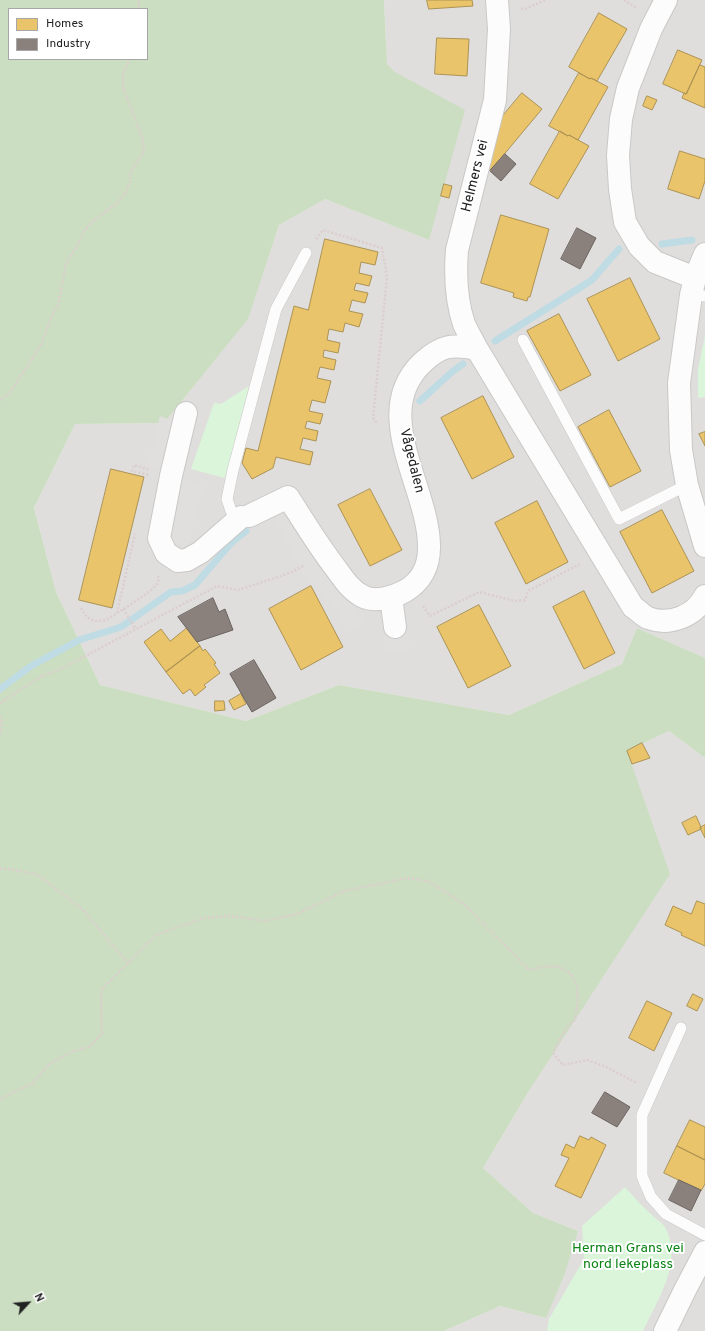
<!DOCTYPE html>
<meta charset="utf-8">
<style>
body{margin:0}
#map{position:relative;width:705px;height:1331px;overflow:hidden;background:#f0eeeb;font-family:Overpass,sans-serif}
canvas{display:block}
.legend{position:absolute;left:8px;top:8px;width:140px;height:52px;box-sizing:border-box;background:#fff;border:1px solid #a7a7a7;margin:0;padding:5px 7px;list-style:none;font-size:12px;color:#222}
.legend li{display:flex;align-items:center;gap:8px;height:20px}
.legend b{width:20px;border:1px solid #a7a7a7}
.north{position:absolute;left:8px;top:1283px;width:40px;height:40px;-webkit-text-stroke:3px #fff;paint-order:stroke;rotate:64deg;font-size:11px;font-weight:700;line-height:16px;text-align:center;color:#222}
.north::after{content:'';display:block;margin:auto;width:14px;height:18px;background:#222;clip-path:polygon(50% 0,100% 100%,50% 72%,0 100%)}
</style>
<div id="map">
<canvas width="705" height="1331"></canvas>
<ul class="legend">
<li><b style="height:11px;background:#e9c46a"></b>Homes</li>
<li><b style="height:11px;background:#8a817c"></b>Industry</li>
</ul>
<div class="north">N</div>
</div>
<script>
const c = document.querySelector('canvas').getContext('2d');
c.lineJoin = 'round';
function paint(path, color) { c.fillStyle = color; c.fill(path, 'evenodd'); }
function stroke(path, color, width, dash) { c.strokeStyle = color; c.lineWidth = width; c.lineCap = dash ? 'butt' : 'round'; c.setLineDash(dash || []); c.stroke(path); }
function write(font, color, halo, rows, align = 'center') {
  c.font = font + ' Overpass,sans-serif'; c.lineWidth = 4; c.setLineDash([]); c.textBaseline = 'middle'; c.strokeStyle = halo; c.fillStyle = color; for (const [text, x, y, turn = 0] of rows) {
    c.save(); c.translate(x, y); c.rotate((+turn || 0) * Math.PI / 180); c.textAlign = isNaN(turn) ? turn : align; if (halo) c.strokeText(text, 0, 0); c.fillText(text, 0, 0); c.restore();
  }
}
paint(new Path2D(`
 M384 0H705V658L637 628 622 664 509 715 339 685 246 721 100 685 56 592 34 508 75 424 164 423 247 319 279 225 325 199 429 240 395 72 387 64Z
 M669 731 705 758V1331H444L500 1306 546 1318 578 1231 533 1213 483 1168 530 1089 627 751Z`), '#dfdedc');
paint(new Path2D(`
 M0 0H384L387 64 395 72 465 110 429 240 325 199 279 225 248 319 164 423 75 424 34 508 56 592 100 685 246 721 339 685 509 715 622 664 637 628 705 658V758L669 731 627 751 670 874 530 1089 483 1168 533 1213 578 1231 565 1273 546 1318 500 1306 444 1331H0ZM9 9H147V59H9Z`), '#cbdec1');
paint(new Path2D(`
 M705 335V397L698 398V369Z
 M249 386 225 478 191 469 214 403 221 404Z
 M625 1187C634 1197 643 1207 653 1216 657 1220 664 1224 666 1229 683 1262 657 1301 643 1331H547L549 1319 584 1259 582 1226Z`), '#daf5da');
paint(new Path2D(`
 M160 416 177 422 168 473 148 465Z
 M178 477 204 485 187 546 165 539Z
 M291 514 324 575 331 571 347 603 352 600 364 623 348 632 334 606 328 601 326 602 315 581 308 584 276 522Z
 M406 625 410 650 399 651H386L383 629Z`), '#e0dfde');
const homes = new Path2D(`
 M427 0H472L473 6 429 9Z
 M599 13 627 29 597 81 591 78 590 79 569 67Z
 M437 38 469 39 467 76 435 74Z
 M678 50 702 60 686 94 663 84Z
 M700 65 705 67V108L682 98 684 93 686 94Z
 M579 73 590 79 591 78 608 87 578 140 569 135 568 136 549 126Z
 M522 93 542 109 491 170 472 153Z
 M647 96 657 100 652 110 643 106Z
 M560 131 568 136 569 135 589 146 558 199 530 184Z
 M680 151 705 159V181L699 199 668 189Z
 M444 184 452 186 449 198 441 196Z
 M501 215 549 229 530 297H528L527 301 513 297 514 293 481 283Z
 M325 239 378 252 375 265 361 262 359 273 372 276 369 286 356 283 354 290 368 293 365 303 352 300 349 311 363 314 359 327 345 323 343 332 329 329 327 340 340 343 338 353 324 350 323 357 336 360 334 370 320 367 317 378 331 381 325 403 312 400 309 411 323 414 320 424 307 421 305 428 318 431 316 441 303 438 300 449 313 452 310 465 276 457 273 468 252 479 242 463 246 448 258 451 294 306 308 310Z
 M630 278 660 339 618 361 587 299Z
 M559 314 591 375 560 391 527 331Z
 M483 396 514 457 472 479 441 418Z
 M609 410 641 471 610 487 578 427Z
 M705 432V446L699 434Z
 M111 469 144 477 112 608 79 600Z
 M370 489 402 550 370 566 338 505Z
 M537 501 568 562 526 584 495 523Z
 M662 510 694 571 652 593 620 532Z
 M311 586 343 647 301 670 269 609Z
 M584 591 615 653 584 669 553 607Z
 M479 605 511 666 468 688 437 627Z
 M187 628 200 646 166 672 144 642 161 629 170 641Z
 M200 646 203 651 205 649 216 663 214 664 220 673 204 685 206 687 195 696 190 689 183 694 166 672Z
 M241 694 246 704 234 710 229 701Z
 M215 701H224L225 710 215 711Z
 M642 743 650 758 632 764 627 751Z
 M696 816 701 827V829L688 835 682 823Z
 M705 825V838L700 828Z
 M697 901 705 904V946L681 935 682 933 665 925 673 906 691 914Z
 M693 994 703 999 697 1011 687 1006Z
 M647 1001 672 1013 654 1051 629 1038Z
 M690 1120 705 1127V1160L677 1146Z
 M580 1136 589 1140 591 1137 606 1145 581 1198 555 1186 569 1158 561 1155 566 1144 574 1148Z
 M677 1146 705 1160V1184L701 1191 664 1173Z`);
paint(homes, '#e9c46a');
stroke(homes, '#ad9354', 1);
const industry = new Path2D(`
 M505 154 516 164 501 181 490 171Z
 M577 228 596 238 580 269 561 259Z
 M213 598 219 612 225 609 233 630 197 642 178 617Z
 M254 660 276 698 252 712 230 674Z
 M605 1092 630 1107 617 1127 592 1113Z
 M679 1180 701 1190 691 1211 669 1200Z`);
paint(industry, '#8a817c');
stroke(industry, '#6b6461', 1);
stroke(new Path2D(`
 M662 244 692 240
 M495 341 592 280 619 249
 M420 401 453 371 463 364
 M0 689 31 666 79 640 121 627 171 592 182 591 195 585 232 542 246 531`), '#bfdbe3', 7);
const service = new Path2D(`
 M691 295 705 296
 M523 340 619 519 687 485
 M245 516 241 517 231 511 227 499 233 470 276 309 306 253
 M681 1028 642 1115V1176L651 1197 666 1214 705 1235`);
const minor = new Path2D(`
 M666 0 651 29 628 88 621 119 618 155 620 189 625 222 639 246 655 262 695 278
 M705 254 695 278 691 295 679 383 681 450 687 485 705 546
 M477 349C473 341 468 333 464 324 456 300 455 275 457 250L495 100 499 29 497 0
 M186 413 171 476 159 538 166 553 178 561 187 560 201 552 241 517
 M249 516 288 497C304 522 319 547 337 570 344 580 351 590 362 596 375 603 394 597 405 591 421 582 429 566 429 548 430 489 369 414 422 363 441 345 452 344 477 349L633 607C638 610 643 616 648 618 670 626 695 616 705 596
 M391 597 395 627
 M665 1331 685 1290 705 1252`);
stroke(service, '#c9c8c7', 12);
stroke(minor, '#c9c8c7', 24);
stroke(new Path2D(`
 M139 0 138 7 140 9
 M624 0 637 8
 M521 9H525L546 0
 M316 239 323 230 382 248 387 277 373 418 377 423
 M0 400 9 394 40 347 53 313 58 305 66 264 78 244 83 232 92 222 117 203 125 194 130 182V173L143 153 144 149 142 137 123 87V73L130 59
 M148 475 132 471 134 465 149 470
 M423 606 430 616 479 592 515 601 525 600 528 591 580 564
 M81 608C87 620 95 624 108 619 118 612 151 593 157 584 159 582 158 578 158 575
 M123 609 136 629
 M117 613 135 534
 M0 703 42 676 61 669 217 586 238 590 290 573 305 565
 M0 716 2 721 0 736
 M0 869H10L38 875 82 909 128 963
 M0 1099 33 1083 48 1065 71 1052 91 1046 102 1033 101 990 156 935 204 918 231 916 265 921 297 914 344 891 407 878 428 881 464 904 529 970 547 966 559 967 570 973 577 985 578 1001 575 1020 568 1026 561 1037 553 1053 563 1065 587 1060 606 1067 637 1083`), '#dccecd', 2.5, [2, 2]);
stroke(service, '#fdfcfc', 11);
stroke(minor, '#fdfcfc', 22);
write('14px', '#222', '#fff', [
 ["Helmers vei",476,176,-76],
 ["Vågedalen",411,461,76]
]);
write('14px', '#0c8416', '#fff', [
 ["Herman Grans vei",628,1249],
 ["nord lekeplass",628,1265]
]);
</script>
